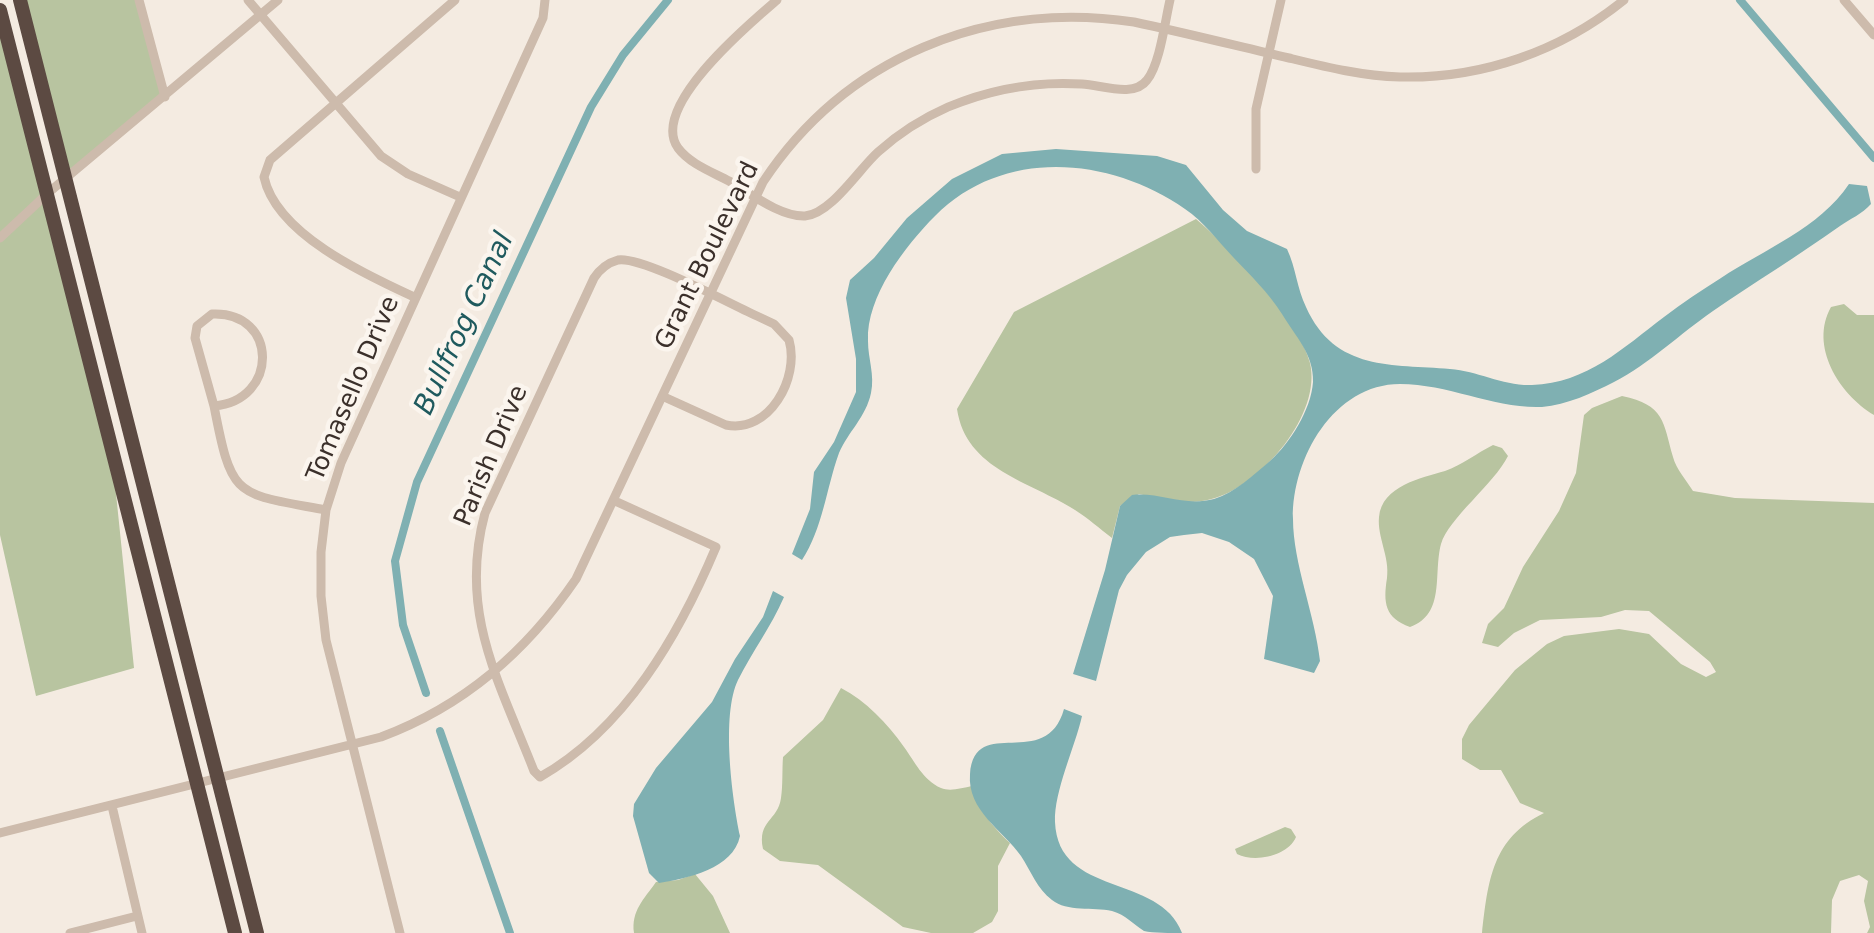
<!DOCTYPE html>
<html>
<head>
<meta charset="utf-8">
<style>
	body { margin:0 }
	canvas { display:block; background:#f4ebe1 }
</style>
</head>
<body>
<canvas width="1874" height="933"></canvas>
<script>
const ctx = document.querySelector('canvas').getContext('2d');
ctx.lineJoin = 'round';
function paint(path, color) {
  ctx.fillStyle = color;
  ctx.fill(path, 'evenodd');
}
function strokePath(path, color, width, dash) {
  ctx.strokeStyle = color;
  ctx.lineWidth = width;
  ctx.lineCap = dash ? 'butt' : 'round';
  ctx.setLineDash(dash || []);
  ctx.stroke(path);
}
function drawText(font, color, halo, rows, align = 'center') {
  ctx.font = font + ' "DejaVu Sans",sans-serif';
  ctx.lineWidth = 9;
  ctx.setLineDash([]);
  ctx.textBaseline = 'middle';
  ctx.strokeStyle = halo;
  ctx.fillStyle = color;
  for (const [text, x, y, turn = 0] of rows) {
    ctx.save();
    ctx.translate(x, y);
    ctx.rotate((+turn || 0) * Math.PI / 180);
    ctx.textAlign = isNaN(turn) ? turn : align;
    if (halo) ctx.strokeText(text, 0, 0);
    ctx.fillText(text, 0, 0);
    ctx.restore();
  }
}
const green = new Path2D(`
	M25 0H141L167 90 68 172Z
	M0 27 115 484 134 668 36 696 0 535Z
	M1196 219C1229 247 1300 321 1310 363 1322 414 1262 484 1215 498 1190 506 1165 500 1139 494L1120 506 1112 538C1100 529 1088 518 1075 510 1030 481 966 470 957 409L1014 312Z
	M1844 304 1857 315H1874V415C1839 394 1809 346 1831 307Z
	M1622 396C1665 405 1663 422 1673 457 1676 469 1687 481 1693 491L1735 498 1874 503V933H1867L1870 927 1864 901 1868 881 1859 875 1840 881 1832 900 1831 933H1482C1488 881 1492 838 1544 813L1520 803 1501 770H1480L1462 759V739L1469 725 1515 670 1547 644 1564 636 1619 629 1649 634 1681 664 1706 677 1716 672 1710 662 1649 611 1625 610 1601 617 1540 620 1514 633 1498 647 1482 643 1488 624 1504 608 1523 567 1559 511 1576 473 1584 415 1592 408Z
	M1493 445 1502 448 1508 456C1494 484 1448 519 1441 544 1433 574 1446 614 1410 627 1385 618 1383 603 1387 578 1390 557 1377 537 1379 517 1382 486 1421 478 1445 471 1462 465 1477 453 1493 445Z
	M841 688C866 701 887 723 904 747 915 762 923 780 941 788 950 792 962 788 972 786 980 811 991 825 1010 843L998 866V911L992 922 973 933H931L903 927 818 865 780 861 763 849C757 820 778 821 781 798 783 785 782 770 783 757L823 720Z
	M1285 827 1291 829 1296 837C1288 856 1255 863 1237 854L1235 849Z
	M695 874 713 896 730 933H634C631 911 644 899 656 882L678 880Z`);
const water = new Path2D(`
	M1056 149 1157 156 1186 165 1223 210 1247 231 1287 249C1296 268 1297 289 1306 307 1335 372 1393 364 1450 369 1478 371 1503 386 1532 385 1587 383 1623 348 1664 317 1682 303 1702 290 1721 278 1763 250 1820 228 1849 184L1867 186 1871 204C1862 214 1850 219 1840 226 1798 256 1755 282 1713 311 1681 333 1649 364 1614 382 1592 393 1567 405 1542 407 1495 409 1449 384 1400 384 1334 384 1292 458 1293 519 1293 563 1315 615 1320 661L1314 673 1264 659 1273 596 1254 559 1229 542 1202 533 1184 535 1170 537 1146 552 1127 575 1119 590 1096 681 1073 674 1105 570 1120 506 1132 495C1161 492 1184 507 1214 499 1236 492 1252 476 1270 461 1290 443 1311 410 1313 382 1314 354 1295 336 1282 314 1268 292 1251 276 1233 257 1217 240 1204 222 1185 209 1110 157 1004 147 935 216 905 246 866 297 868 341 868 359 875 375 871 393 866 417 848 432 839 453 826 489 823 528 802 560L792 554 810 509 814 472 834 442 856 392V359L846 298 850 280 874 258 907 218 952 179 1002 154Z
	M773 591 784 597C771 627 752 652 738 680 721 715 732 798 740 836 733 869 688 878 659 883L649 873 633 816 634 804 656 768 712 702 735 659 763 617Z
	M1064 709 1082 716C1075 747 1054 791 1055 822 1058 898 1160 873 1182 933 1171 933 1153 933 1144 931 1133 924 1126 915 1112 911 1093 907 1067 912 1052 900 1037 889 1031 871 1021 856 1003 830 967 811 970 774 975 713 1046 773 1064 709Z`);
const canal = new Path2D(`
	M1740 0 1874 158
	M426 693 403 625 395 561 417 482 591 107 623 55 668 0
	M440 731 510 933`);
const minor = new Path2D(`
	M139 0 165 97
	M248 0 381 156 408 174 460 197
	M777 0C749 24 649 107 678 148 690 164 712 172 729 181 750 193 780 217 805 216 831 214 859 169 878 152 898 134 923 118 948 107 991 89 1036 81 1082 84 1102 85 1134 98 1147 80 1160 64 1165 21 1170 0
	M1844 0 1874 35
	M1256 169V109L1281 0
	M0 238 48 193 278 0
	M414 297C366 275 276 234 264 177L270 160 455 0
	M212 314C279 311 279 401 214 406L195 338 197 326Z
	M214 406C232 500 235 493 326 510
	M615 501 716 547C679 635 625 729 540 777L534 771C499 681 458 612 485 513L594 278C600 269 607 263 618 260 642 256 730 304 757 316L774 324 789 340C800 378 769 434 726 425L662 396
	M112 806 142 933
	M0 833 381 737C464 706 526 652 576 579L763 182C845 58 985 0 1134 22 1186 33 1237 46 1289 58 1326 67 1362 76 1400 77 1482 79 1561 51 1624 0
	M70 933 137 916
	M400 933 326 640 321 596V552L326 510 341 463 543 18 545 0`);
const highway = new Path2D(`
	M20 0 257 933
	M0 10 235 933`);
const streetNames = [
	["Grant Boulevard",708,256,-64],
	["Tomasello Drive",354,389,-67],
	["Parish Drive",492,456,-67]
];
const waterNames = [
	["Bullfrog Canal",465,324,-65]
];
paint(green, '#b8c4a0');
paint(water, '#7fb0b2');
strokePath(canal, '#7fb0b2', 8);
strokePath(minor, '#cdbbac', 9);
strokePath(highway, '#5c4a42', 14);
drawText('25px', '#3b302b', '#fbf5ee', streetNames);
drawText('italic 28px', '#1f5a5e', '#fbf5ee', waterNames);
</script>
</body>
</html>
